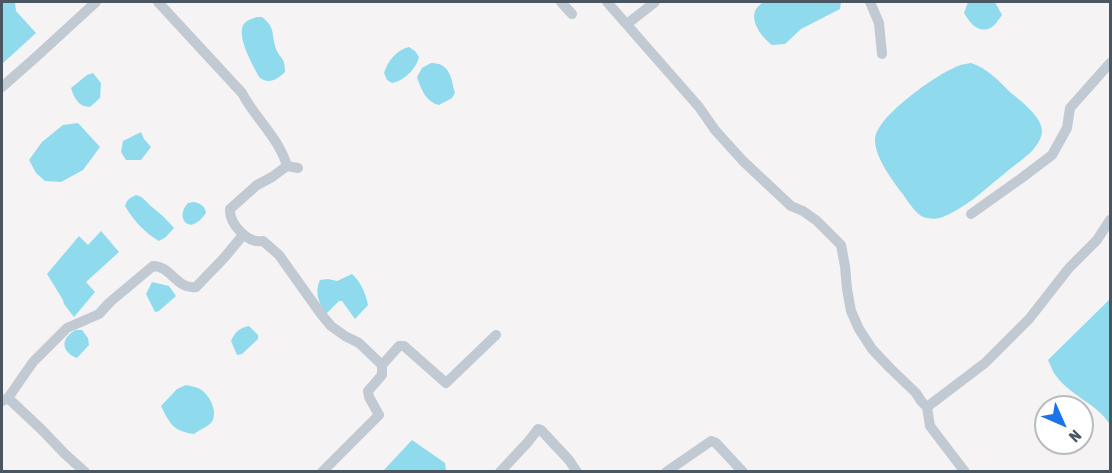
<!DOCTYPE html>
<html>
<head>
<meta charset="utf-8">
<style>
	body { margin:0 }
	#map { position:relative; width:1112px; height:473px; overflow:hidden; background:#f5f3f3; font-family:"Asap Condensed",sans-serif }
	canvas { display:block }
	.frame { position:absolute; inset:0; border:3px solid #4a5661; pointer-events:none }
	.north { position:absolute; left:1034px; top:395px; width:60px; height:60px; box-sizing:border-box; background:#fff; border:2px solid #b7bbc0; border-radius:50%; rotate:135deg; font-size:16px; font-weight:700; line-height:24px; text-align:center; color:#4a5661 }
	.north::after { content:''; display:block; margin:auto; width:21px; height:27px; background:#1a73e8; clip-path:polygon(50% 0,100% 100%,50% 72%,0 100%) }
</style>
</head>
<body>
<div id="map">
<canvas width="1112" height="473"></canvas>
<div class="frame"></div>
<div class="north">N</div>
</div>
<script>
const ctx = document.querySelector('canvas').getContext('2d');
ctx.lineJoin = 'round';
function paint(path, color) {
  ctx.fillStyle = color;
  ctx.fill(path, 'evenodd');
}
function strokePath(path, color, width, dash) {
  ctx.strokeStyle = color;
  ctx.lineWidth = width;
  ctx.lineCap = dash ? 'butt' : 'round';
  ctx.setLineDash(dash || []);
  ctx.stroke(path);
}
const water = new Path2D(`
	M2 2H15L16 11 36 33 2 64Z
	M763 2H841L840 9 801 29 785 44 772 45C763 38 749 22 756 9 758 6 761 4 763 2Z
	M968 2H995L1002 15C999 19 996 24 992 27 979 35 970 23 964 13Z
	M257 17H262C276 28 271 34 276 49 281 60 285 57 285 72 277 80 268 85 259 77 253 65 232 30 247 21 250 19 254 18 257 17Z
	M409 47 415 51 419 57C416 69 404 81 392 83L387 80 384 73C388 61 396 50 409 47Z
	M431 63C451 63 451 79 455 93L452 98 439 105C426 102 421 89 417 77L422 68Z
	M971 63C987 68 999 81 1011 93 1021 101 1042 117 1042 131 1042 138 1037 145 1032 151 1024 159 1013 166 1004 174 984 190 965 209 940 218 936 219 931 219 927 218 916 216 908 201 902 193 892 180 875 157 875 140 875 117 937 74 958 66 962 64 967 64 971 63Z
	M93 73 101 83 100 98 90 107C79 107 74 98 71 88L87 75Z
	M78 123 100 147 83 170 61 182 45 181 36 173 29 160 42 142 63 125Z
	M141 132 144 139 151 147 141 160H126L121 152 123 141Z
	M136 195C144 197 146 202 152 207 160 213 167 220 174 228L166 237 159 241C145 233 133 220 125 206 127 199 130 198 136 195Z
	M194 202C201 204 205 206 206 213 203 217 199 222 194 224 186 227 181 219 183 212 184 207 186 206 188 203Z
	M101 231 119 252 86 282 95 292 74 317 64 304 63 300 47 274 79 236 88 245Z
	M352 274C361 282 366 294 368 305L355 319 342 301H339L326 314C319 303 314 293 320 280L328 279 337 281Z
	M152 282 169 286 176 296 159 311 155 312 146 294Z
	M1110 299V425C1099 405 1071 396 1057 377 1053 373 1051 366 1048 360Z
	M249 326 258 335V339L242 354 237 355 231 341C235 332 239 328 249 326Z
	M76 330H82L88 338 89 345 77 358C61 352 60 338 76 330Z
	M186 385C191 386 197 387 200 389 210 395 219 413 211 423 207 427 199 430 194 434 173 431 170 424 161 406L177 389Z
	M412 440 445 463 446 471H383Z`);
const minor = new Path2D(`
	M158 2 242 93C255 118 279 138 287 166
	M561 2 572 14
	M607 2 699 107 715 130 743 161 791 206 803 211 817 221 841 245 845 266 847 289 851 311 859 329 872 349 890 368 916 393 921 401 927 407 930 426 965 472
	M870 2 879 23 882 54
	M627 24 655 2
	M2 87 36 57 96 2
	M298 168 287 166 272 177 257 185 230 209C229 224 248 244 263 241L279 255 321 314 331 326 345 336 359 343 382 365
	M971 214 1023 177 1052 155 1067 128 1070 108 1110 63
	M8 398 33 362 67 328 99 314 110 302 153 266C171 266 177 290 196 287L224 258 243 235
	M2 401 8 398 41 429 65 454 85 472
	M927 407 985 363 1029 319 1069 268 1097 240 1110 220
	M322 472 379 415 369 397 368 391 382 375V365L399 346H404L446 383 496 335
	M500 472 528 442 538 429 541 430 569 460 577 472
	M666 472 711 441 716 443 743 472`);
paint(water, '#90daee');
strokePath(minor, '#c1cad2', 10);
</script>
</body>
</html>
